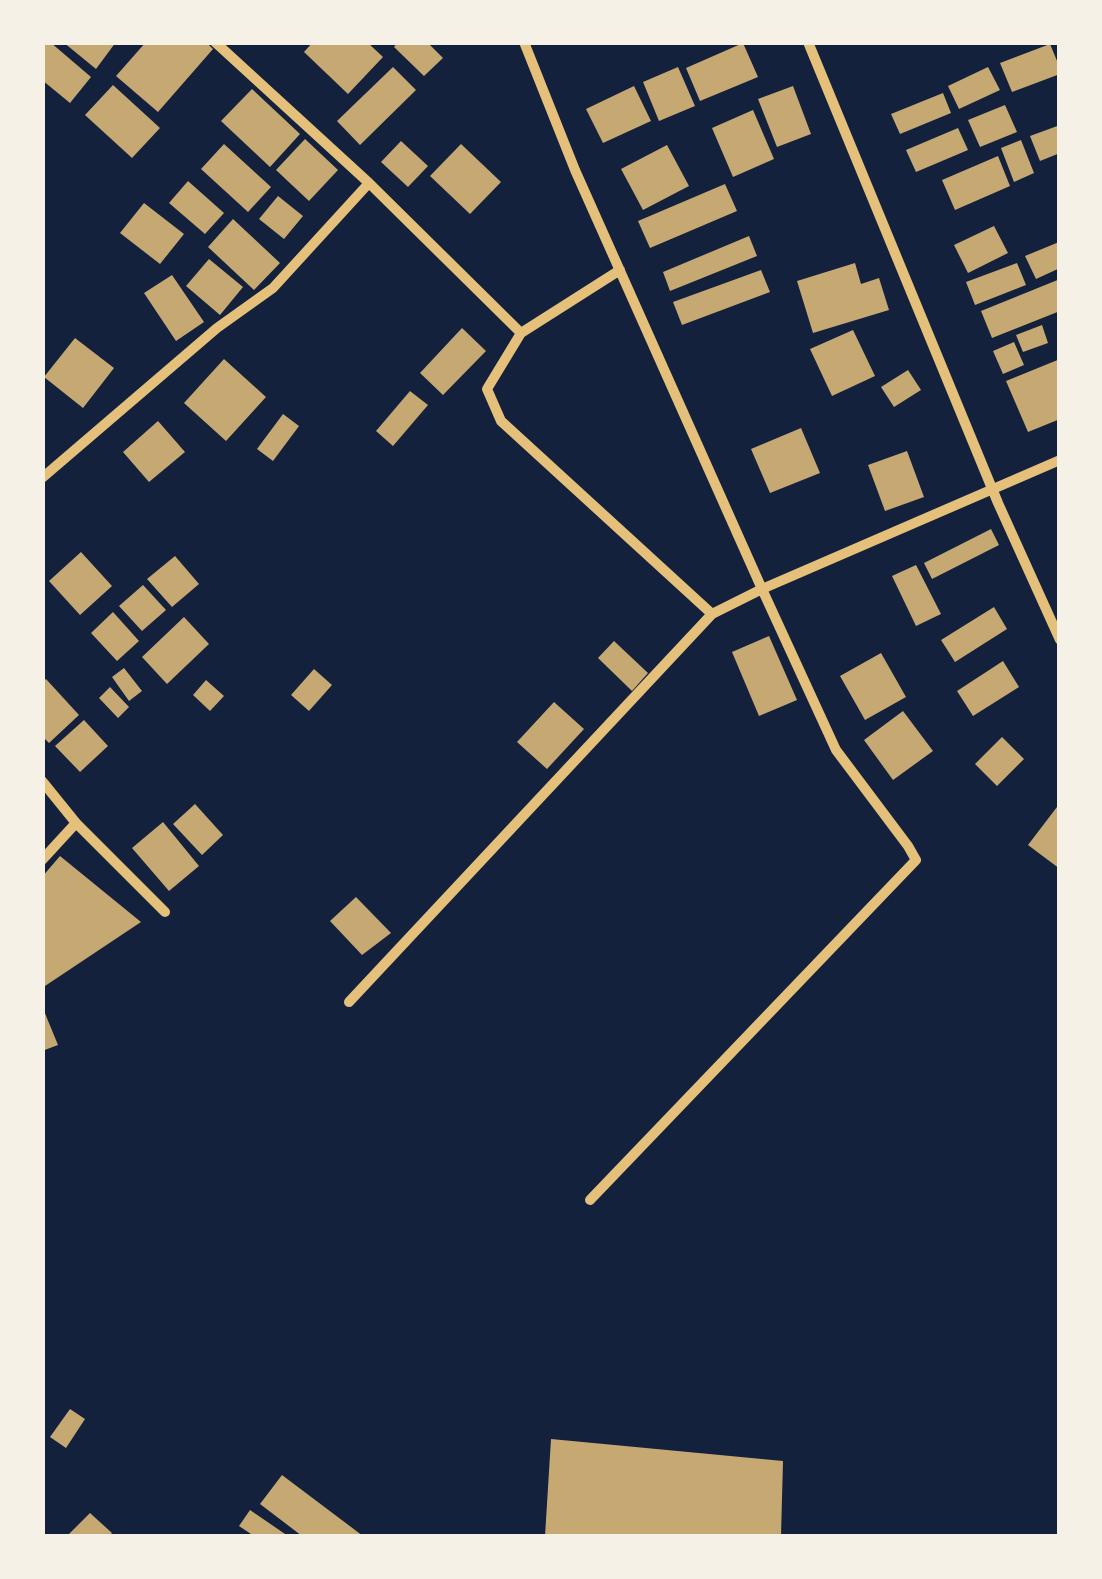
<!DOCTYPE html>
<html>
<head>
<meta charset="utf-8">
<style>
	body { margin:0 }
	#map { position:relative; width:1102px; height:1579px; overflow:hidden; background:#14213d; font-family:"Archivo Narrow",sans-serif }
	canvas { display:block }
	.frame { position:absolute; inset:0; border:45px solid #f6f1e7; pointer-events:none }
</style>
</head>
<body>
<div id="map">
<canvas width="1102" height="1579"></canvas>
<div class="frame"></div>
</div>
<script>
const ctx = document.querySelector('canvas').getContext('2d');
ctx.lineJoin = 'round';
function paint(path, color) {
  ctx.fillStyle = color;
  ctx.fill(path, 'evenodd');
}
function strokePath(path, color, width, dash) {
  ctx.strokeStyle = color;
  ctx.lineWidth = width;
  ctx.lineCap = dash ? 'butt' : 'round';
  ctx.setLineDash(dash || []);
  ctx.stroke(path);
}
const building = new Path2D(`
	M42 42H50L91 77 70 103 42 80Z
	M63 42H116L96 69Z
	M146 42H206L213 49 158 112 116 76Z
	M313 42H367L383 57 348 94 304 52Z
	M398 42H427L443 58 424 76 394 47Z
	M743 43 758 77 700 101 686 68Z
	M1050 44 1060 68V74L1012 92 1000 63Z
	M393 67 416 90 360 145 337 121Z
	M678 67 695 106 659 121 643 82Z
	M988 67 1000 90 959 109 948 86Z
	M113 85 160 128 132 158 85 115Z
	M634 86 651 121 603 143 586 109Z
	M793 86 811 134 777 147 758 99Z
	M252 89 300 134 270 167 221 121Z
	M943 93 951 113 900 134 891 114Z
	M1005 105 1017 132 980 147 968 120Z
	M753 110 774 159 733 177 712 128Z
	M1060 125V153L1040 161 1030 136Z
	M958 128 968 150 916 172 906 150Z
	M305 139 338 170 309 201 276 170Z
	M1021 140 1034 173 1014 182 1001 148Z
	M401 141 428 166 408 187 381 162Z
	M224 144 271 187 248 212 201 169Z
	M461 144 501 182 470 214 430 176Z
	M667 145 689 186 643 210 621 169Z
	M998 156 1010 186 955 210 942 180Z
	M188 181 224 213 205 234 169 203Z
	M725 184 737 211 650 248 638 221Z
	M278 196 303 216 284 239 259 219Z
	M144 203 184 234 160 264 120 233Z
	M233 219 280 263 254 290 208 247Z
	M994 226 1008 253 968 273 954 245Z
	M749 236 757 256 670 291 663 272Z
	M1059 242 1060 268 1036 279 1025 256Z
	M209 259 243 287 220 315 186 286Z
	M855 263 861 284 879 278 889 310 813 333 797 281Z
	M1017 263 1026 285 975 305 966 282Z
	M761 270 770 292 682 325 673 302Z
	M172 275 204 322 176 341 144 293Z
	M1060 279V311L992 338 981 311Z
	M1042 325 1048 343 1023 352 1016 335Z
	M462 328 486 351 443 395 420 373Z
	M853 330 875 376 832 396 810 349Z
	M75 338 114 368 83 408 44 377Z
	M1014 342 1024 365 1003 374 993 351Z
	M224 359 266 397 226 441 184 403Z
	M1060 359V419L1028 432 1006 381Z
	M908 370 921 390 894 407 881 387Z
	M410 391 428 405 393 446 376 431Z
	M283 414 299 426 273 461 257 449Z
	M158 421 185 452 149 482 123 452Z
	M801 428 820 473 770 493 751 449Z
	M907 451 924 497 885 511 868 465Z
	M991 529 999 545 932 579 924 563Z
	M81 552 112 586 80 615 49 581Z
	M175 556 199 584 172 607 147 579Z
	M916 565 941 614 916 626 892 576Z
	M143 585 166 610 142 631 119 606Z
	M994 607 1007 629 955 662 941 640Z
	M113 612 139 641 117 661 91 633Z
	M184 617 209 644 167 684 142 657Z
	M769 636 797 700 759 716 732 652Z
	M614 641 648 673 632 691 598 658Z
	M881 653 906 697 865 720 840 676Z
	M1003 661 1019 687 973 716 957 691Z
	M124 668 142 691 129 701 112 677Z
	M314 669 332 685 309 711 291 695Z
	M46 679 79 715 49 743 42 736V682Z
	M206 680 224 696 210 711 193 695Z
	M110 687 129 707 118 718 99 698Z
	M554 702 584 729 547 769 517 742Z
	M903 711 933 751 893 780 864 740Z
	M84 720 108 746 80 772 55 746Z
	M1002 737 1024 759 997 786 975 764Z
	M1060 803V869L1028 845Z
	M195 804 223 835 202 855 173 824Z
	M163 822 199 866 169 891 132 848Z
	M60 856 141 922 42 988V877Z
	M356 897 391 933 362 955 330 921Z
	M42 1006 58 1045 42 1051Z
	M70 1409 85 1419 66 1448 50 1437Z
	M551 1439 783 1461 781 1536H545Z
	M282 1475 363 1536H302L260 1504Z
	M250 1510 288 1536H254L239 1526Z
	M90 1513 112 1533 109 1536H67Z`);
const minor = new Path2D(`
	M524 42 575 170 762 589 836 750 908 846 916 860 590 1200
	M808 42 998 503 1060 640
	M521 333 620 270
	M42 478 217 328 273 288 369 183 215 42
	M712 614 762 589 1060 460
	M42 781 76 823
	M42 860 76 823 165 912
	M349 1002 712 614 501 421 487 389 521 333 369 183`);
paint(building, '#c6a872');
strokePath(minor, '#e5c07b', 10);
</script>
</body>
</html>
